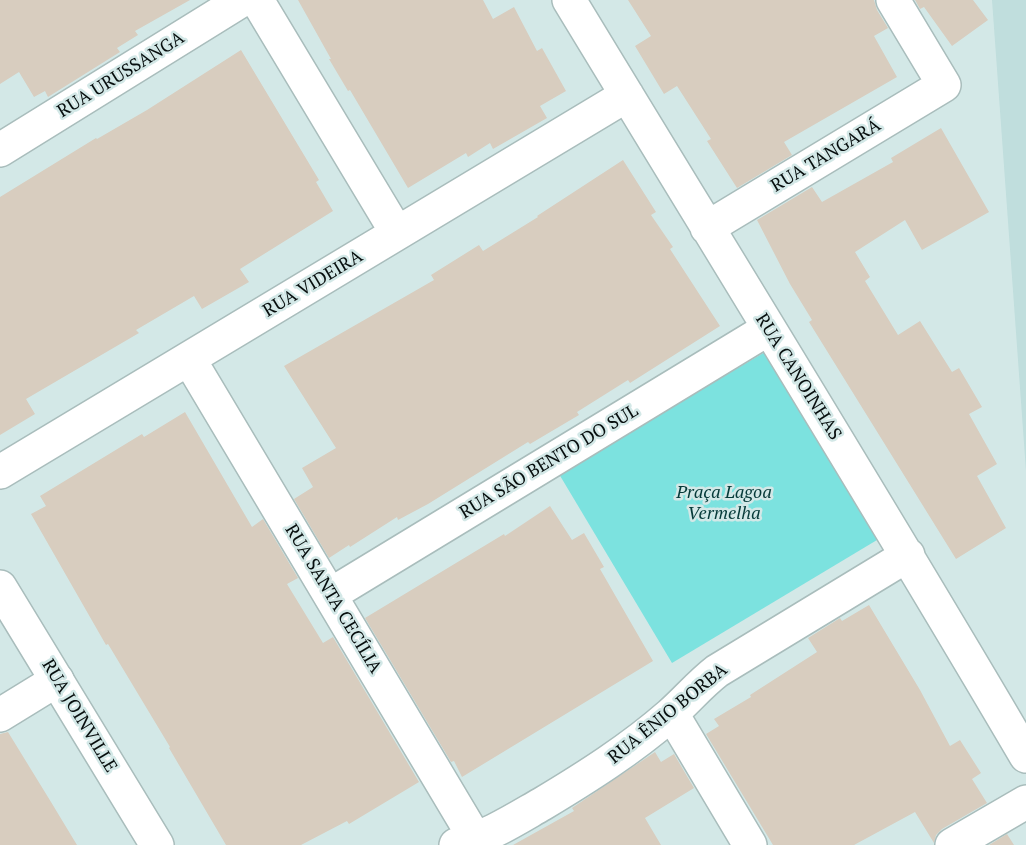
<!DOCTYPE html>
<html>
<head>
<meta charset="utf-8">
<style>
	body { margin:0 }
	canvas { display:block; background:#d3e8e7 }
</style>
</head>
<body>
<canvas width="1026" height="845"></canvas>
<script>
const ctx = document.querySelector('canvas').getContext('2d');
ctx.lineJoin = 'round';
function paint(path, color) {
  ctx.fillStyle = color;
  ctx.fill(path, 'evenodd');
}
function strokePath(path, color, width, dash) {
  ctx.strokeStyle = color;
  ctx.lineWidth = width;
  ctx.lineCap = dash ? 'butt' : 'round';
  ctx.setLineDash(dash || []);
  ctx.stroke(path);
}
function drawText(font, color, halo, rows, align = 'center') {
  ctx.font = font + ' "PT Serif",serif';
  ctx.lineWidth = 5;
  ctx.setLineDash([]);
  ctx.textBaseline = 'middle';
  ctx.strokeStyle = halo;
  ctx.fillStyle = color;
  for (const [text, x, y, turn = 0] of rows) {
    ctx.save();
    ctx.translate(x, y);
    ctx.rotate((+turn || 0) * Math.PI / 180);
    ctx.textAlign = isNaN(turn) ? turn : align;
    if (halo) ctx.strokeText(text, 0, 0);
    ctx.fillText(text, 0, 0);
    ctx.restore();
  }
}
const built = new Path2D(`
	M992 0H1026V471Z`);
const green = new Path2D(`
	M765 352 877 540 672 663 559 474Z`);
const building = new Path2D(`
	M0 0H190L135 31 138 35 117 48 120 52 48 97 45 91 34 97 19 72 0 84Z
	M298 0H483L493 19 514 7 537 51 542 48 566 91 540 106 547 118 493 149 490 143 468 157 466 153 408 188 350 90 348 91 329 59H331Z
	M628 0H874L877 10 888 28 874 36 897 77 784 142 792 155 737 188 707 141 711 139 677 86 664 94 635 46 651 36Z
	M915 0H973L988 20 952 46 924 7 920 9Z
	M241 50 319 180 316 182 333 211 240 269 249 282 202 309 194 296 136 330 139 333 26 399 35 414 0 435V197L96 138 97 139 147 110Z
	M941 128 989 212 922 250 905 220 855 252 870 277 865 281 898 335 920 321 952 372 959 368 982 407 969 414 997 464 977 476 1006 528 956 559 809 322 812 320 790 284 757 220 812 187 822 202 893 162 891 158Z
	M623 160 656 212 651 215 673 247 670 249 720 326 630 383 628 380 577 412 579 415 530 444 528 442 428 504 398 520 397 517 350 547 349 545 329 558 294 499 313 487 302 468 336 448 284 366 434 280 431 275 479 245 483 251 538 217 537 216Z
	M185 412 252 527 263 519 298 578 287 584 323 643 333 637 419 782 349 824 347 821 301 845H226L169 748 170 747 108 644 106 645 31 514 46 506 40 496 142 434 144 437Z
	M550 506 572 540 584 533 604 567 600 569 653 661 462 777 454 761 451 762 365 618 504 534 505 536Z
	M869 605 920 690 950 746 960 740 981 773 972 779 987 803 942 829 936 835 934 843 915 812 854 845H773L706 734 719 726 714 719 751 697 750 695 817 652 808 638 840 618 842 621Z
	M8 732 51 802 77 845H0V734Z
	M655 752 661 762 674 754 694 788 645 818 661 845H513L574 811 572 808Z
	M1007 834 1014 845H989Z`);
const street = new Path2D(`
	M257 0 397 233
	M569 0C722 252 877 502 1026 756
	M0 150 242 0
	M707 228 944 85 893 0
	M189 359 476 840
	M0 472 627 95
	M330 595 768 329
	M672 714 750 845
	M0 715 57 680
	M456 845C488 837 514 820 542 804 587 777 631 749 670 715 687 700 699 685 717 671L908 555
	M952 845 1026 802`);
const secondary = new Path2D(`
	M0 587 157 845`);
const streetNames = [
	["RUA URUSSANGA",121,75,-32],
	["RUA TANGARÁ",826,156,-31],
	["RUA VIDEIRA",313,284,-31],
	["RUA CANOINHAS",798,377,58],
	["RUA SÃO BENTO DO SUL",549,462,-31],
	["RUA SANTA CECÍLIA",333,599,59],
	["RUA ÊNIO BORBA",668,714,-39],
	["RUA JOINVILLE",79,716,59]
];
const parkNames = [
	["Praça Lagoa",724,493],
	["Vermelha",724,514]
];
paint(built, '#c0dedd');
paint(green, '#7ce2df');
paint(building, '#d8cdbf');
strokePath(street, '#a9bdbc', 36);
strokePath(secondary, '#a9bdbc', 36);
strokePath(street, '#fff', 33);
strokePath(secondary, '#fff', 33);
drawText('18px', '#070e0e', '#d3e8e7', streetNames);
drawText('italic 18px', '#063a39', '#d3e8e7', parkNames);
</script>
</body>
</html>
